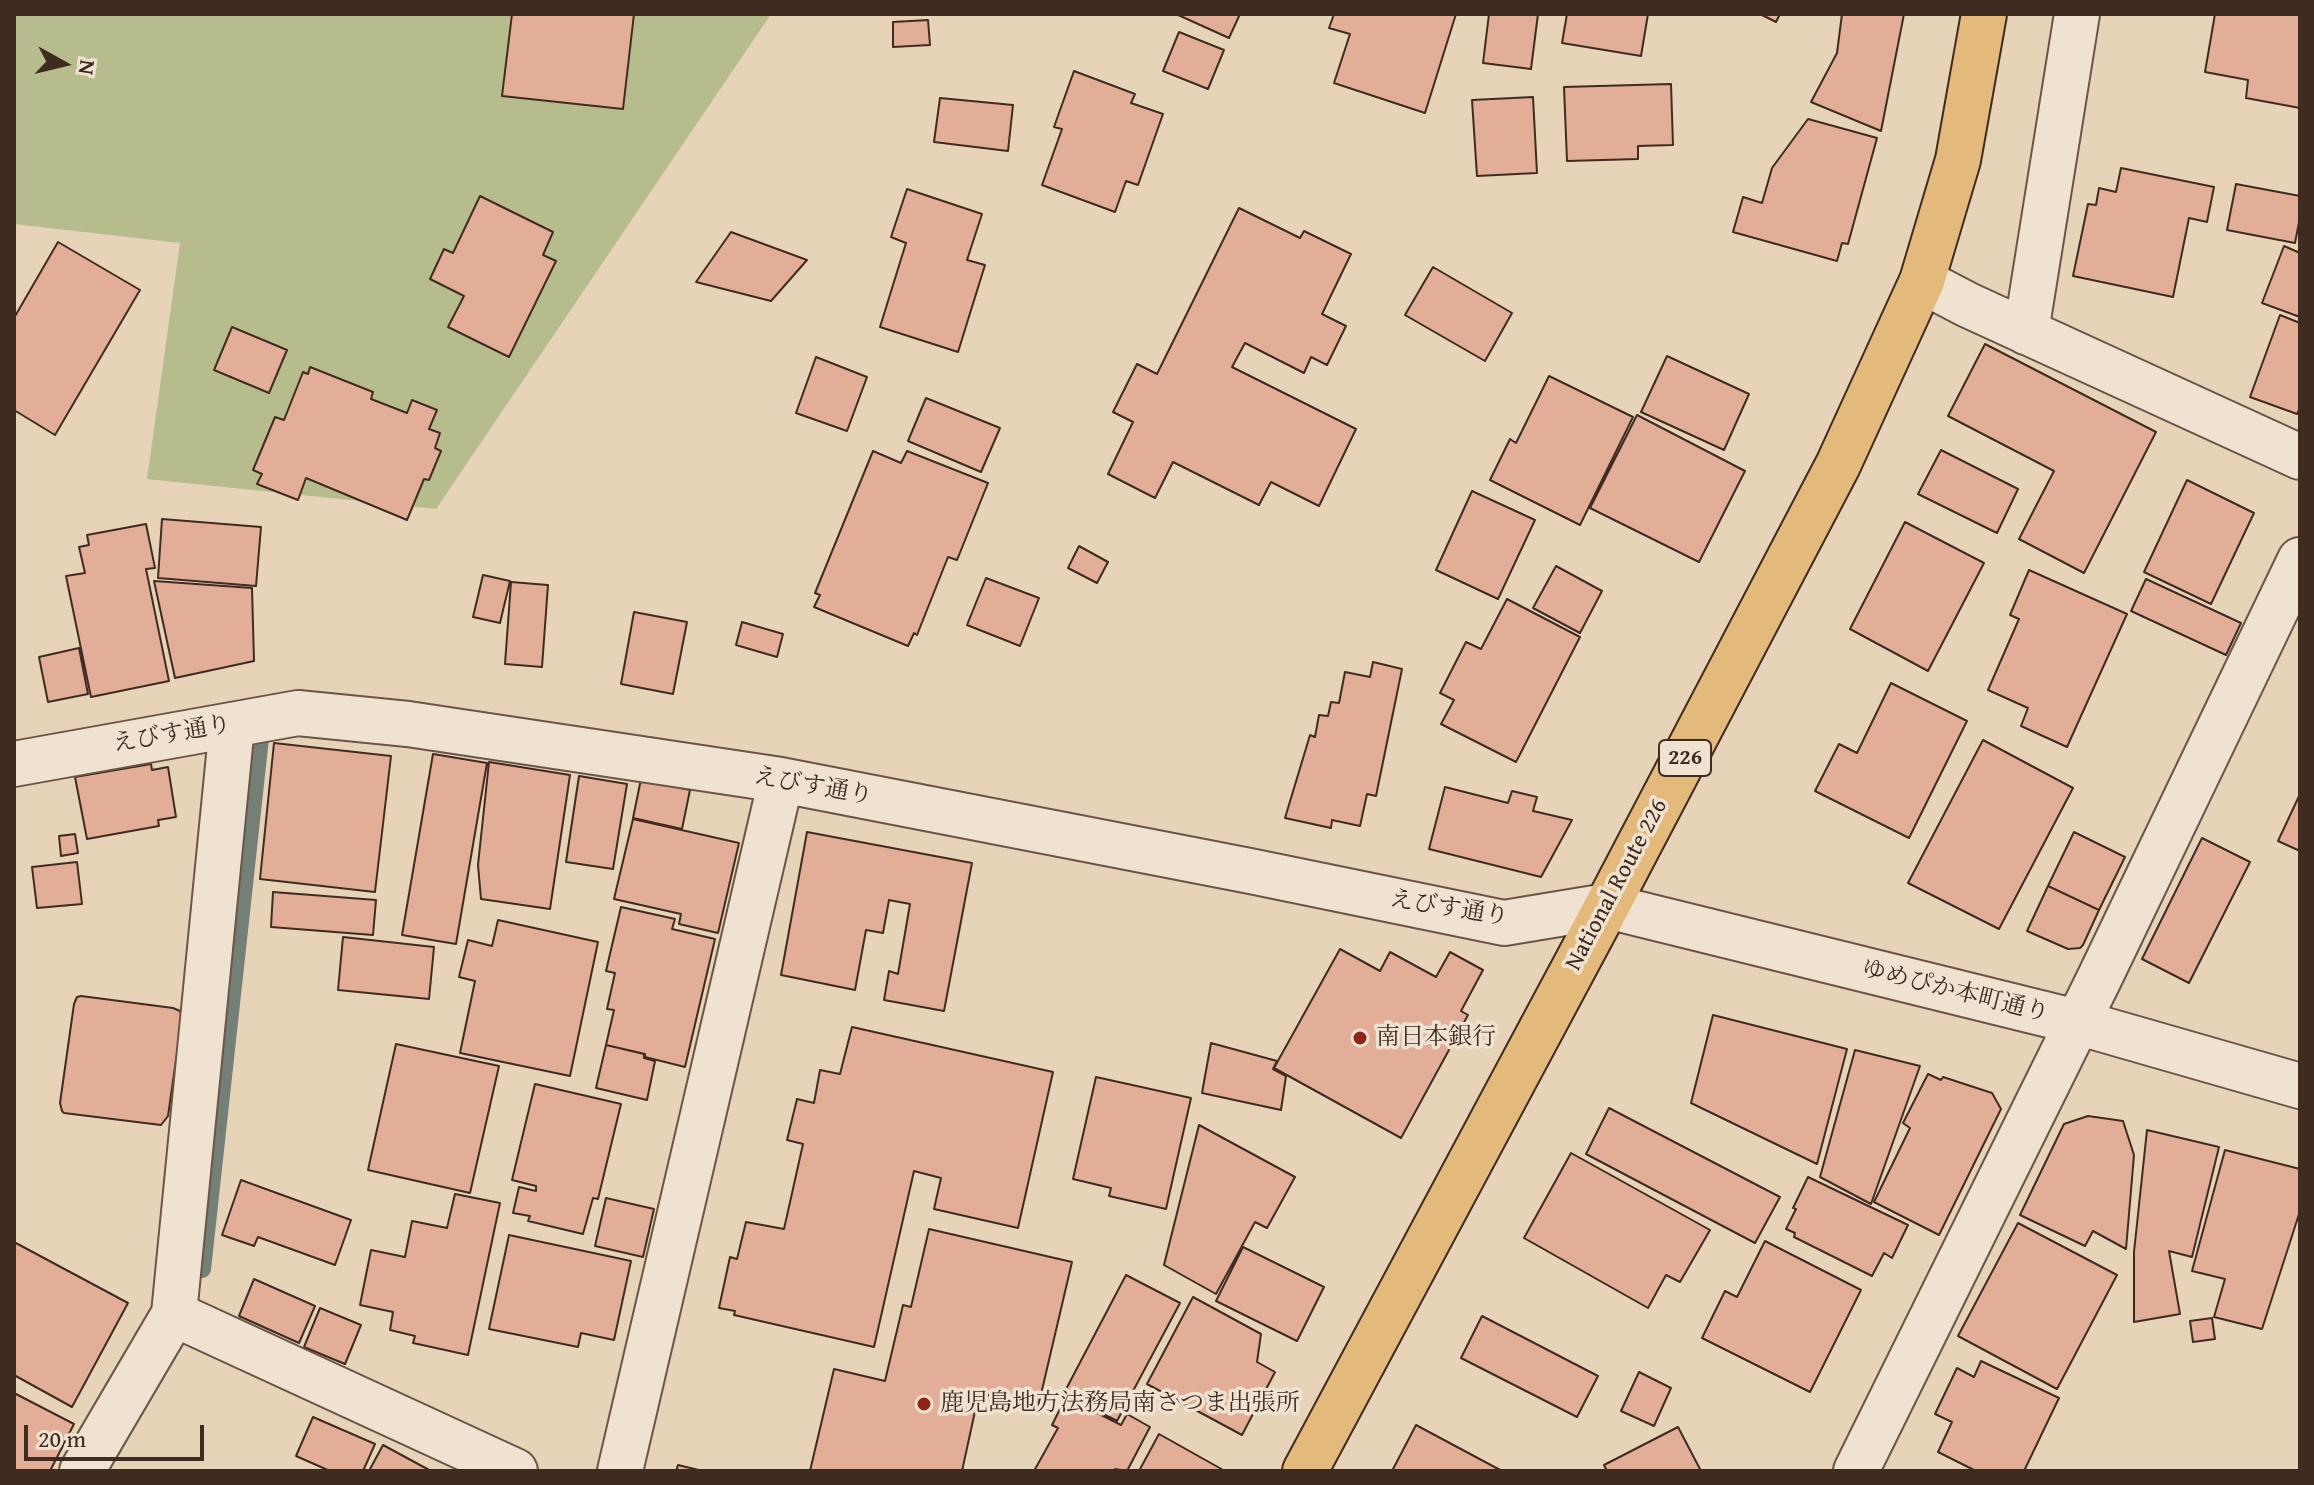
<!DOCTYPE html>
<html>
<head>
<meta charset="utf-8">
<style>
	body { margin:0 }
	#map { position:relative; width:2314px; height:1485px; overflow:hidden; background:#e6d3b8; font-family:"Gentium Book Plus",serif }
	canvas { display:block }
	.frame { position:absolute; inset:0; border:16px solid #402b21; pointer-events:none }
	.north { position:absolute; left:24px; top:24px; width:80px; height:80px; -webkit-text-stroke:6px #efe2d1; paint-order:stroke; rotate:98deg; font-size:22px; font-weight:700; line-height:32px; text-align:center; color:#402b21 }
	.north::after { content:''; display:block; margin:auto; width:28px; height:36px; background:#402b21; clip-path:polygon(50% 0,100% 100%,50% 72%,0 100%) }
	.scale { position:absolute; left:24px; top:1425px; width:180px; height:36px; box-sizing:border-box; border:4px solid #402b21; border-top:0; padding-left:10px; font-size:24px; line-height:28px; white-space:nowrap; color:#402b21; -webkit-text-stroke:6px #efe2d1; paint-order:stroke }
</style>
</head>
<body>
<div id="map">
<canvas width="2314" height="1485"></canvas>
<div class="frame"></div>
<div class="north">N</div>
<div class="scale">20 m</div>
</div>
<script>
const ctx = document.querySelector('canvas').getContext('2d');
ctx.lineJoin = 'round';
function paint(path, color) {
  ctx.fillStyle = color;
  ctx.fill(path, 'evenodd');
}
function strokePath(path, color, width, dash) {
  ctx.strokeStyle = color;
  ctx.lineWidth = width;
  ctx.lineCap = dash ? 'butt' : 'round';
  ctx.setLineDash(dash || []);
  ctx.stroke(path);
}
function drawText(font, color, halo, rows, align = 'center') {
  ctx.font = font + ' "Gentium Book Plus","Noto Serif JP",serif';
  ctx.lineWidth = 7;
  ctx.setLineDash([]);
  ctx.textBaseline = 'middle';
  ctx.strokeStyle = halo;
  ctx.fillStyle = color;
  for (const [text, x, y, turn = 0] of rows) {
    ctx.save();
    ctx.translate(x, y);
    ctx.rotate((+turn || 0) * Math.PI / 180);
    ctx.textAlign = isNaN(turn) ? turn : align;
    if (halo) ctx.strokeText(text, 0, 0);
    ctx.fillText(text, 0, 0);
    ctx.restore();
  }
}
const green = new Path2D(`
	M14 14H771L436 509 147 479 180 243 14 224Z`);
const stream = new Path2D(`
	M202 1269 260 738`);
const building = new Path2D(`
	M512 14H634L623 109 502 96Z
	M1176 14H1240L1229 38Z
	M1334 14H1456L1425 113 1334 83 1350 34 1329 28Z
	M1489 14H1538L1531 69 1483 63Z
	M1567 14H1648L1641 56 1562 43Z
	M1760 14H1780L1776 22Z
	M1842 14H1904L1881 131 1811 102 1837 53Z
	M2215 14H2300V108L2246 98 2248 80 2205 72Z
	M928 20 930 45 893 47V22Z
	M1179 32 1224 50 1208 89 1163 71Z
	M1074 71 1135 94 1131 103 1163 114 1138 185 1126 181 1115 212 1042 185 1062 129 1054 127Z
	M1671 84 1673 145 1638 146V159L1567 161 1564 87Z
	M1533 97 1537 173 1477 176 1472 100Z
	M940 98 1013 105 1008 151 934 142Z
	M1808 119 1877 138 1848 244 1842 243 1837 261 1733 232 1743 197 1762 203 1772 168Z
	M2121 168 2214 187 2207 222 2189 218 2173 297 2073 276 2088 204 2096 205 2099 188 2116 192Z
	M2236 184 2300 196V217L2295 243 2227 230Z
	M907 189 982 214 967 260 985 265 958 352 880 327 906 243 891 237Z
	M480 196 553 232 543 255 556 261 509 357 448 327 464 296 430 279 444 249 453 253Z
	M1239 208 1300 238 1304 231 1351 254 1322 314 1346 326 1327 365 1311 357 1304 373 1245 343 1232 367 1356 429 1319 506 1271 482 1259 505 1173 462 1155 498 1108 474 1133 422 1113 412 1137 364 1157 374Z
	M731 232 807 260 771 301 696 282Z
	M58 242 140 290 55 435 14 410V318Z
	M2284 246 2300 253V317L2262 303Z
	M1433 267 1512 313 1485 361 1405 315Z
	M2280 315 2300 323V408L2297 414 2250 397Z
	M232 327 287 350 269 393 214 370Z
	M1985 344 2156 432 2084 573 2019 539 2054 471 1948 416Z
	M1667 356 1749 394 1724 450 1641 412Z
	M816 357 867 377 847 431 796 413Z
	M310 367 373 392 371 399 407 413 412 400 437 410 429 429 440 433 435 448 441 451 429 480 424 479 407 520 306 478 298 500 257 484 262 474 253 470 275 417 284 420 303 372 308 374Z
	M1549 376 1633 417 1580 525 1490 480 1510 439 1516 443Z
	M926 398 1000 428 981 472 908 441Z
	M1637 415 1745 471 1699 562 1590 508Z
	M1941 450 2018 489 1997 533 1918 494Z
	M873 451 901 463 907 451 988 483 957 560 948 557 917 635 914 633 908 646 814 607 820 595 815 593Z
	M2187 480 2254 513 2211 604 2144 572Z
	M1472 491 1535 520 1498 599 1436 570Z
	M162 519 261 527 256 586 158 578Z
	M1905 522 1984 563 1928 671 1850 629Z
	M146 524 155 568 146 569 169 681 91 697 66 576 85 573 79 547 89 545 87 535Z
	M1079 546 1108 562 1097 583 1068 568Z
	M1556 566 1602 591 1580 633 1533 608Z
	M2029 570 2127 614 2067 747 2021 726 2028 708 1988 690 2019 619 2010 615Z
	M483 575 510 581 500 623 473 617Z
	M986 578 1039 598 1020 646 967 625Z
	M2146 579 2241 623 2226 655 2131 611Z
	M154 581 252 588 254 661 175 678Z
	M511 582 548 585 542 667 505 664Z
	M1507 599 1580 637 1516 762 1441 724 1454 700 1440 693 1466 642 1481 649Z
	M634 612 687 622 673 694 621 684Z
	M742 622 783 634 777 657 736 645Z
	M79 648 88 694 48 702 39 657Z
	M1373 662 1402 669 1376 796 1367 794 1360 826 1332 820 1331 828 1285 818 1310 735 1315 737 1319 715 1328 716 1331 702 1339 703 1345 672 1370 677Z
	M1891 683 1967 721 1909 838 1815 791 1839 744 1857 753Z
	M1983 740 2073 788 1999 929 1908 883Z
	M274 743 391 756 375 892 260 879Z
	M433 754 487 763 456 944 402 935Z
	M489 762 570 775 550 909 481 899 478 865Z
	M151 764 152 770 168 767 176 817 158 820 159 826 87 839 75 777Z
	M579 776 627 784 613 869 566 862Z
	M641 779 690 790 682 829 633 818Z
	M1445 787 1508 803 1512 791 1537 797 1533 811 1572 820 1541 877 1429 849Z
	M2300 794V851L2278 841Z
	M633 819 739 843 718 933 679 924 681 914 614 899Z
	M807 832 972 863 944 1011 884 1000 889 971 898 974 910 904 889 900 883 933 866 930 855 990 781 975Z
	M2074 832 2125 857 2099 910 2048 886Z
	M75 834 78 853 61 856 59 836Z
	M2202 838 2250 862 2189 983 2142 959Z
	M77 862 82 904 37 908 32 867Z
	M2048 886 2099 910 2083 945 2080 948 2068 949 2027 931Z
	M273 892 376 900 373 935 271 927Z
	M621 907 675 919 672 929 715 939 685 1067 645 1057V1054L606 1045 614 1010 607 1009 615 973 606 971Z
	M498 920 598 942 570 1076 460 1053 475 981 459 977 468 940 492 946Z
	M343 937 434 947 429 999 338 990Z
	M1340 949 1380 971 1390 952 1436 977 1450 952 1483 970 1461 1011 1468 1015 1401 1138 1274 1068Z
	M81 996 173 1008 180 1011 182 1018 168 1116 161 1125 64 1113 62 1111 60 1103 74 1004 77 997Z
	M1713 1015 1847 1049 1817 1164 1691 1103Z
	M852 1027 1053 1072 1018 1228 934 1209 941 1178 914 1171 874 1347 734 1315 735 1311 719 1308 730 1257 737 1259 746 1222 784 1229 803 1144 787 1140 797 1099 814 1103 820 1070 840 1074Z
	M1211 1043 1277 1061 1273 1069 1286 1076 1281 1110 1202 1093Z
	M396 1044 499 1066 470 1193 368 1170Z
	M606 1045 644 1054V1058L655 1061 647 1100 596 1088Z
	M1855 1050 1920 1066 1871 1204 1820 1177Z
	M1928 1074 1941 1080 1943 1077 1992 1093 2001 1109 1939 1235 1874 1202 1910 1128 1903 1123Z
	M1096 1077 1191 1098 1166 1209 1109 1196 1111 1188 1073 1179Z
	M535 1084 621 1104 598 1199 593 1198 583 1234 528 1221 530 1216 513 1213 519 1187 536 1191V1186L512 1180Z
	M1609 1108 1780 1197 1755 1243 1586 1154Z
	M2088 1116 2123 1121 2134 1155 2126 1249 2093 1231 2085 1246 2020 1215 2064 1124Z
	M1199 1125 1295 1177 1267 1228 1255 1222 1216 1294 1164 1265Z
	M2147 1130 2219 1147 2192 1257 2169 1251 2180 1314 2134 1322V1252Z
	M2225 1150 2300 1169V1211L2262 1329 2214 1317 2225 1279 2192 1271Z
	M1571 1153 1710 1230 1680 1282 1666 1275 1648 1308 1524 1238Z
	M1808 1177 1908 1225 1892 1258 1884 1253 1872 1276 1794 1237 1795 1233 1786 1229 1796 1209 1793 1208Z
	M241 1180 351 1220 335 1265 258 1237 254 1246 222 1235Z
	M455 1194 500 1203 468 1355 413 1343 415 1336 390 1330 393 1312 360 1305 371 1250 405 1257 412 1221 447 1228Z
	M606 1198 654 1209 643 1257 595 1246Z
	M2018 1223 2117 1275 2057 1389 1958 1336Z
	M929 1229 1072 1262 1038 1407 979 1393 962 1471H810L834 1369 885 1381 903 1305 911 1307Z
	M509 1235 631 1261 614 1340 581 1333 578 1347 489 1329Z
	M1765 1241 1861 1290 1810 1392 1702 1338 1725 1291 1737 1297Z
	M14 1242 128 1303 72 1407 14 1375Z
	M1243 1247 1324 1287 1297 1341 1216 1301Z
	M1126 1275 1180 1303 1117 1421 1064 1393Z
	M254 1279 315 1306 299 1343 239 1316Z
	M1193 1297 1261 1334 1257 1362 1275 1372 1242 1435 1147 1384Z
	M320 1308 361 1325 345 1364 304 1347Z
	M1482 1316 1598 1376 1577 1417 1461 1358Z
	M2212 1318 2215 1339 2193 1342 2190 1321Z
	M1981 1361 2059 1398 2024 1471H1976L1938 1452 1952 1422 1935 1414 1957 1368 1974 1377Z
	M1639 1372 1671 1388 1654 1426 1621 1411Z
	M14 1393 74 1424 50 1471H14Z
	M1066 1397 1121 1425 1127 1414 1150 1427 1127 1471 1115 1469 1114 1471H1034L1058 1428 1052 1425Z
	M313 1417 375 1444 363 1471H330L296 1456Z
	M1416 1425 1502 1471H1392Z
	M1678 1427 1701 1471H1607L1604 1465Z
	M1159 1434 1225 1471H1139Z
	M383 1445 431 1471H369Z
	M678 1465 703 1471H676Z`);
const minor = new Path2D(`
	M1922 281 1968 305 2300 457
	M2026 332 2077 14
	M14 764 298 713 408 724 781 780 1250 871 1504 923 1607 906
	M174 1314 515 1471
	M82 1471 174 1314 232 725
	M620 1471 781 780
	M1856 1471 2100 977 2300 560`);
const tertiary = new Path2D(`
	M1607 906 2077 1022 2300 1086`);
const trunk = new Path2D(`
	M1305 1471 1607 906 1838 465 1922 281 1958 160 1984 14`);
const markers = [
	[1360,1038,8,"#8f2418"],
	[924,1404,8,"#8f2418"]
];
const shields = [
	[1685,758,52]
];
const shieldNames = [
	["226",1685,758]
];
const streetNames = [
	["えびす通り",172,735,-10],
	["えびす通り",813,787,10],
	["National Route 226",1617,885,-62],
	["えびす通り",1449,909,9],
	["ゆめぴか本町通り",1955,992,14]
];
const poiNames = [
	["南日本銀行",1376,1038],
	["鹿児島地方法務局南さつま出張所",940,1404]
];
paint(green, '#b7bc8d');
strokePath(stream, '#747f77', 18);
paint(building, '#e3ae98');
strokePath(building, '#402b21', 2);
strokePath(minor, '#6a5547', 48);
strokePath(tertiary, '#6a5547', 48);
strokePath(trunk, '#402b21', 48);
strokePath(minor, '#efe2d1', 44);
strokePath(tertiary, '#efe2d1', 44);
strokePath(trunk, '#e3ba7c', 44);
for (const [x, y, r, color] of markers) {
  const dot = new Path2D();
  dot.arc(x, y, r, 0, 2 * Math.PI);
  ctx.fillStyle = color;
  ctx.fill(dot);
  strokePath(dot, '#efe2d1', 3);
}
for (const [x, y, w] of shields) {
  const box = new Path2D();
  box.roundRect(x - w / 2, y - 18, w, 36, 6);
  ctx.fillStyle = '#efe2d1';
  ctx.fill(box);
  strokePath(box, '#402b21', 2);
}
drawText('bold 22px', '#402b21', null, shieldNames);
drawText('24px', '#402b21', '#efe2d1', streetNames);
drawText('24px', '#402b21', '#efe2d1', poiNames, 'left');
</script>
</body>
</html>
